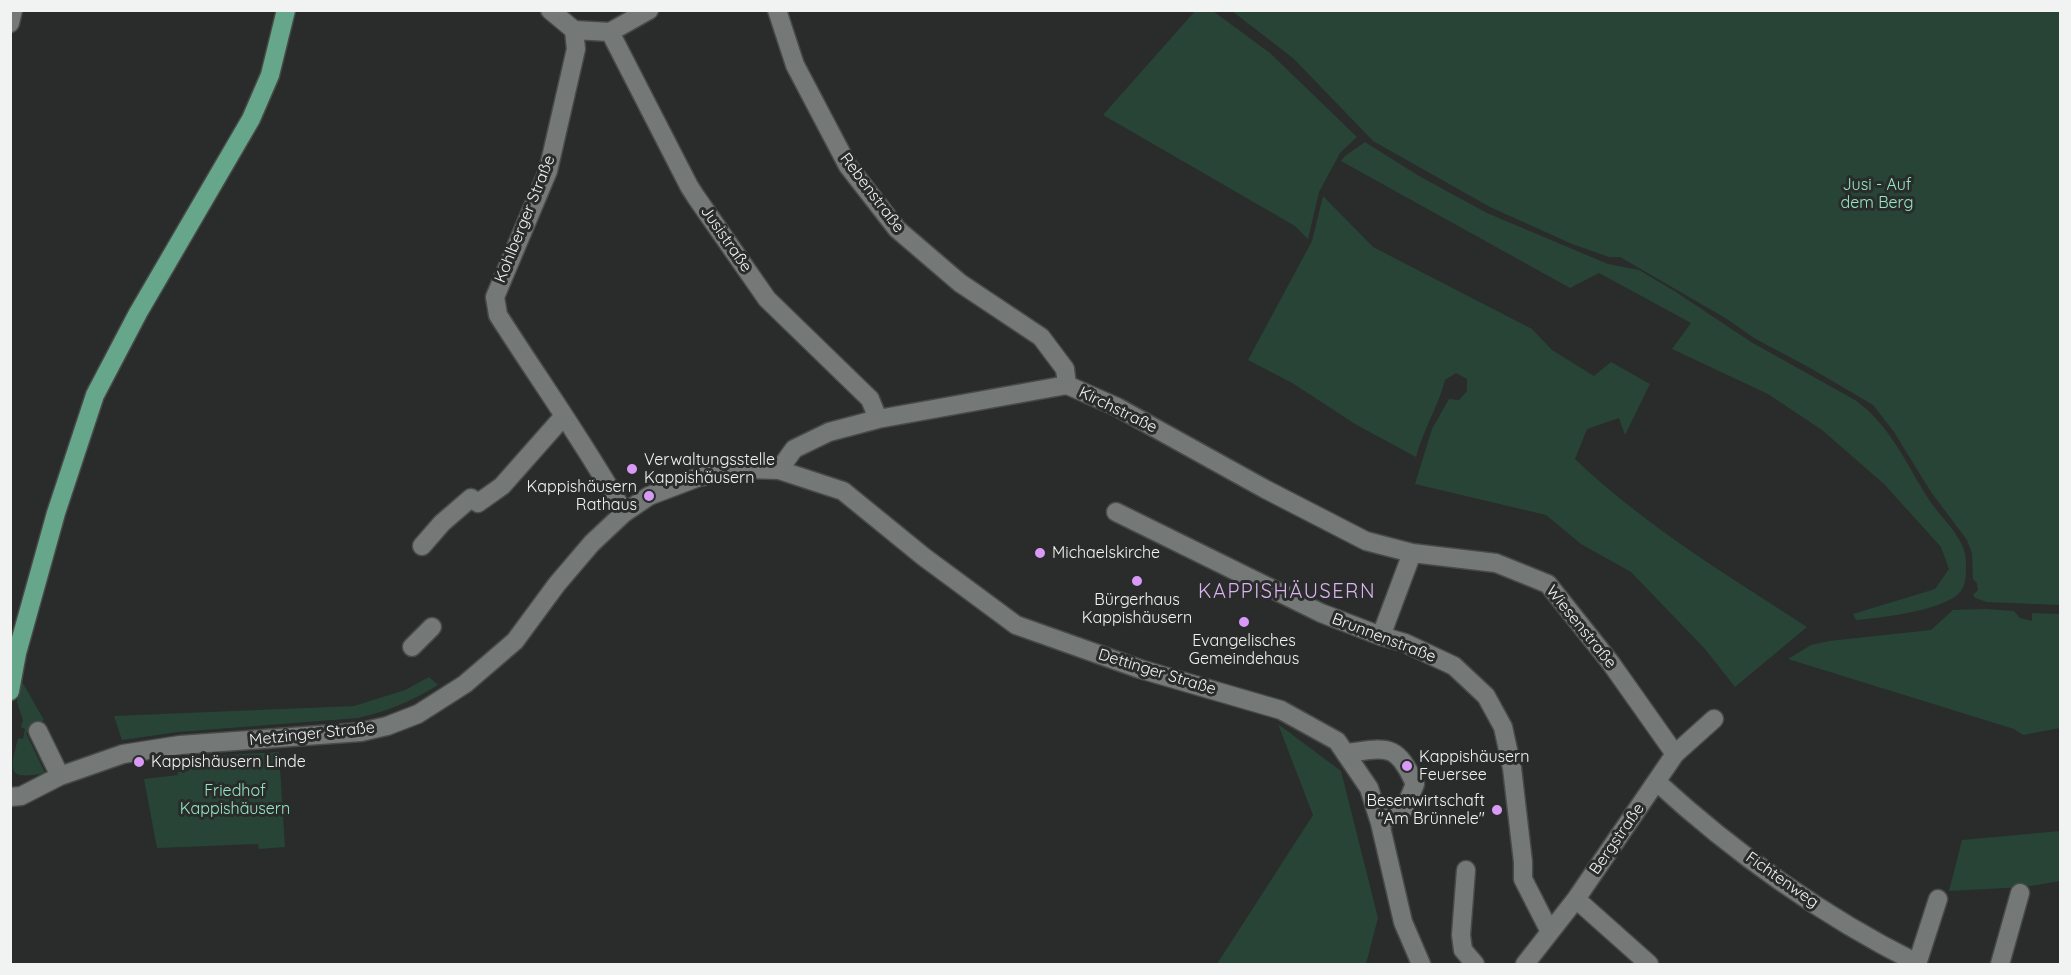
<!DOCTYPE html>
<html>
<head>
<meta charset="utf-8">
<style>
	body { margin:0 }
	#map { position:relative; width:2071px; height:975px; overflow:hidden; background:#292c2a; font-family:Quicksand,sans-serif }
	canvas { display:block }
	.frame { position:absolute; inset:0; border:12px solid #f1f3f2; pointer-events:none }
</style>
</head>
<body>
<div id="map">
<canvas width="2071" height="975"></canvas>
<div class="frame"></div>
</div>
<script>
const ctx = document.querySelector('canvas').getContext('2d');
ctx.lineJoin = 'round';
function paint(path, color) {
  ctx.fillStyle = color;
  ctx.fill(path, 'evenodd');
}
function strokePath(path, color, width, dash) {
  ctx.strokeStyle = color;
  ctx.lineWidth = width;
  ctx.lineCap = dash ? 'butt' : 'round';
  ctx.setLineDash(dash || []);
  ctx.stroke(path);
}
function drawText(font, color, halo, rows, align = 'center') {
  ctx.font = font + ' Quicksand,sans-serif';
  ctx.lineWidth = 6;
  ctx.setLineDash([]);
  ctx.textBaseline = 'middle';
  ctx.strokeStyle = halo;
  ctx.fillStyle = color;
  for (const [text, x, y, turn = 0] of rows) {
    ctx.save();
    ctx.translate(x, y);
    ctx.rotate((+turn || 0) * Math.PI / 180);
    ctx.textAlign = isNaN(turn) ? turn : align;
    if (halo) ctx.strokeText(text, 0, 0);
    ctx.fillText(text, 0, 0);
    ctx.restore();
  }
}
const green = new Path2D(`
	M1196 10 1213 11 1270 53 1357 137 1340 153 1319 192 1308 239 1295 226 1103 115Z
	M1232 11H2060V605L1987 602 1975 598 1973 595 1978 590 1977 583 1973 579 1972 553 1967 540 1931 492 1894 432 1873 405 1812 369 1754 338 1727 319 1620 257H1609L1572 244 1490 207 1373 141 1294 59Z
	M1365 142 1419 176 1487 213 1608 264 1639 270 1676 292 1751 342 1855 400C1889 424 1905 461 1926 495 1936 512 1952 525 1961 543 1965 550 1966 557 1966 565 1966 576 1966 588 1957 595 1938 611 1880 618 1856 620L1853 614 1935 589 1949 569 1941 547 1884 484 1822 430 1768 394 1672 349 1691 323 1599 273 1570 288 1341 161 1345 156Z
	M1323 196 1373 247 1532 329 1552 350 1594 376 1611 362 1650 384 1625 435 1619 418 1587 429 1575 459C1644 525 1727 575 1807 627L1735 687 1705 649 1631 572 1581 544 1546 515 1415 484 1432 429 1449 399 1459 400 1467 391V379L1456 373 1445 380C1438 407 1423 430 1416 457L1355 424 1294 384 1248 360 1312 241Z
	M1986 609 2014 611 2020 618 2032 621V613L2060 614V728L2023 735 2014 729 1788 659 1811 645 1829 641 1931 630 1953 610Z
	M429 677 438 685C412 701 388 711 358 718L178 732 122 740 114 716 354 706 405 690Z
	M21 680 44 720 26 733 45 773C6 781 10 770 18 738L23 739 25 729 21 727 23 720 17 702Z
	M1278 724 1341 771 1378 918 1366 964H1217L1313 815Z
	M279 752 285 847 259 849 258 844 157 848 144 779 178 775V772L189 771 188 757Z
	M2060 831V881L2025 887 1949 891 1962 840Z`);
const minor = new Path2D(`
	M550 10 574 30 576 49 548 171 495 297 498 315C540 381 586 445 624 513
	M777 10 795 65 848 166 897 229 960 283 1041 337 1065 369 1067 385
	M10 23 13 10
	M574 30 610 32 649 10
	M610 32 689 186 696 197 767 299 870 399 878 419
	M779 470 794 449 829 432 878 419 1067 385 1117 407 1265 489 1366 541 1412 553 1496 563 1548 584 1610 662 1675 754
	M1116 512 1321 613 1381 636 1405 643 1454 666 1486 696 1503 727 1512 768 1523 862V879L1550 932
	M422 546 442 523 471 498 478 503 502 486 563 417
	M1381 636 1412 553
	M412 647 432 627
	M38 731 60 776
	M1346 753C1387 748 1396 742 1415 784L1405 808 1380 823
	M1657 782C1733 852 1824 917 1917 963
	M10 797 21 796 60 776 123 754 180 745 361 732 387 726 418 714 465 684 515 641 557 584 592 543 624 513 649 496 699 477 747 469 779 470 843 491 924 557 1016 625 1140 669 1281 710 1337 741 1369 788 1380 823 1403 922 1421 964
	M1466 870 1461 935 1463 950 1475 964
	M1576 899 1649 964
	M1525 964 1576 899 1675 754 1714 719
	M1917 964 1938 899
	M2000 964 2020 893`);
const major = new Path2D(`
	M10 691 17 653 56 513 95 395 138 313 251 119 270 75 286 10`);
const markers = [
	[632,469,6,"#d99af7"],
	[649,496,6,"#d99af7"],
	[1040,553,6,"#d99af7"],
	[1137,581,6,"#d99af7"],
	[1244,622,6,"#d99af7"],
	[139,762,6,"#d99af7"],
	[1407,766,6,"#d99af7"],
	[1497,810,6,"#d99af7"]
];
const parkNames = [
	["Jusi - Auf",1877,185],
	["dem Berg",1877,203],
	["Friedhof",235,791],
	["Kappishäusern",235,809]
];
const streetNames = [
	["Rebenstraße",872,193,53],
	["Kohlberger Straße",525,219,-68],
	["Jusistraße",726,239,55],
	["Kirchstraße",1118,410,26],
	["Wiesenstraße",1581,627,51],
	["Brunnenstraße",1384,638,21],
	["Dettinger Straße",1157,672,17],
	["Metzinger Straße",312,734,-6],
	["Bergstraße",1617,839,-55],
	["Fichtenweg",1782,880,35]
];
const poiNames = [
	["Verwaltungsstelle",644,460],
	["Kappishäusern",644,478],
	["Kappishäusern",637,487,"right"],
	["Rathaus",637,505,"right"],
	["Michaelskirche",1052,553],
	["Bürgerhaus",1137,600,"center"],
	["Kappishäusern",1137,618,"center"],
	["Evangelisches",1244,641,"center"],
	["Gemeindehaus",1244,659,"center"],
	["Kappishäusern",1419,757],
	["Feuersee",1419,775],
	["Kappishäusern Linde",151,762],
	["Besenwirtschaft",1485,801,"right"],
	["\"Am Brünnele\"",1485,819,"right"]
];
const quarterNames = [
	["KAPPISHÄUSERN",1287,592]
];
paint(green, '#274437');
strokePath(minor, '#474a49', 21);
strokePath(major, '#474a49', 21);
strokePath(minor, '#747876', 18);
strokePath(major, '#66a78c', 18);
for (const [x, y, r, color] of markers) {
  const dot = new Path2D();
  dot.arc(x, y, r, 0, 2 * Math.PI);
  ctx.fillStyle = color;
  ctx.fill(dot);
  strokePath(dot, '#292c2a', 2);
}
drawText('16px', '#94e7c2', '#292c2a', parkNames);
drawText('16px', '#f1f3f2', '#292c2a', streetNames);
drawText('16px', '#f1f3f2', '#292c2a', poiNames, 'left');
ctx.letterSpacing = '1.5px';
drawText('20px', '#ddb2f3', '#292c2a', quarterNames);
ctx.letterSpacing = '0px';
</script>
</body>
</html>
